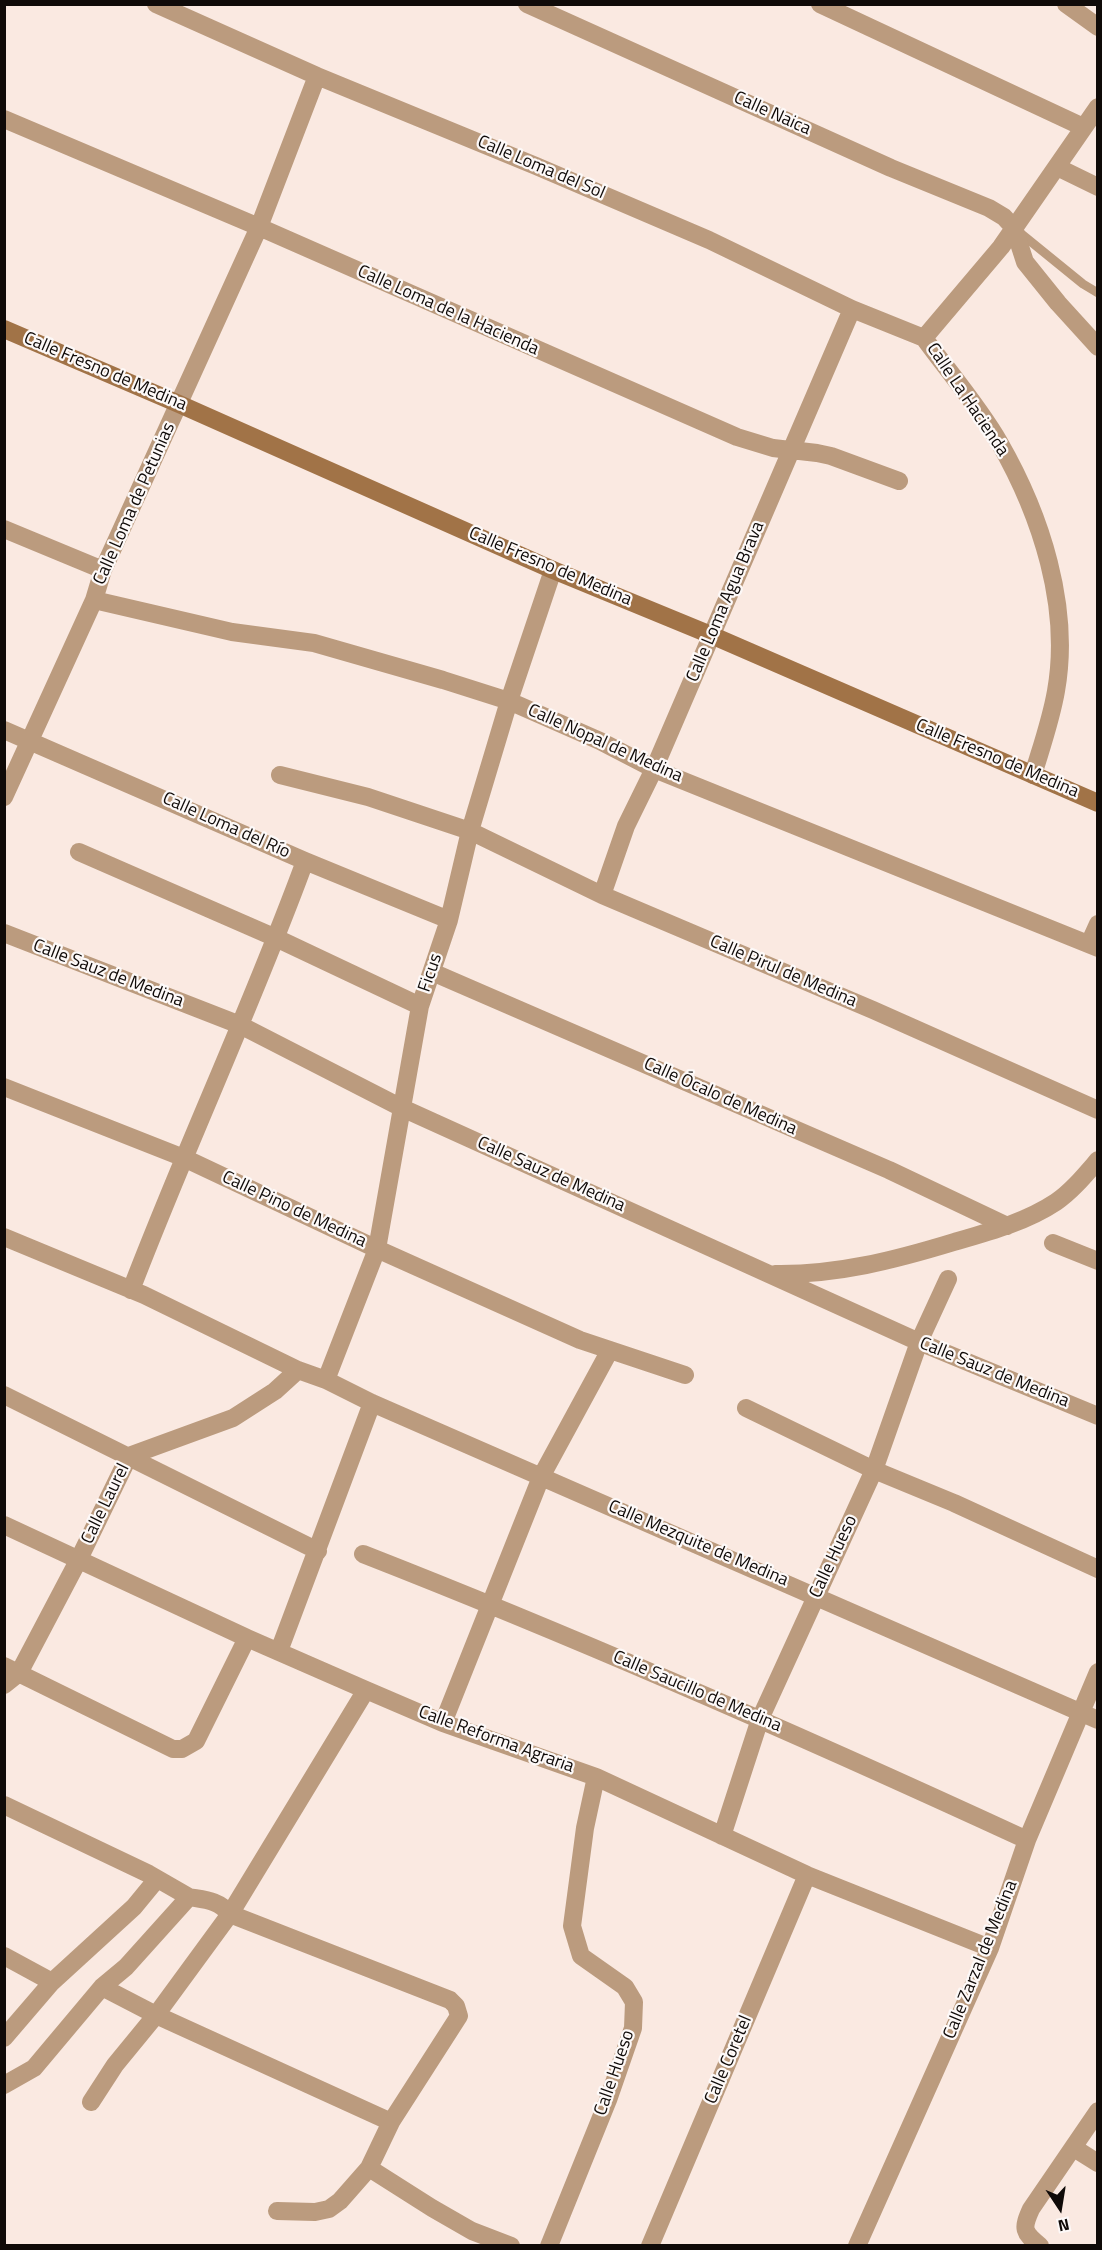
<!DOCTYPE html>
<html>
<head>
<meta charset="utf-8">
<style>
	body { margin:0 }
	#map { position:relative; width:1102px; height:2250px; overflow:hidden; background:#fae9e1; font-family:"Titillium Web",sans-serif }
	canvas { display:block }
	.frame { position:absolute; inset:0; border:6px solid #0f0a08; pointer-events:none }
	.north { position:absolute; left:1030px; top:2178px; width:60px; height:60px; -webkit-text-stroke:4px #fdf9f8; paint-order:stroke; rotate:168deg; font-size:16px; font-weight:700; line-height:24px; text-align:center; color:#0f0a08 }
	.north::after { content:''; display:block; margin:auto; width:21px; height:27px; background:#0f0a08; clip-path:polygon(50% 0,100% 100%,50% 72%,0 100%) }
</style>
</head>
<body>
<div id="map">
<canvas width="1102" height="2250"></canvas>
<div class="frame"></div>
<div class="north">N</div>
</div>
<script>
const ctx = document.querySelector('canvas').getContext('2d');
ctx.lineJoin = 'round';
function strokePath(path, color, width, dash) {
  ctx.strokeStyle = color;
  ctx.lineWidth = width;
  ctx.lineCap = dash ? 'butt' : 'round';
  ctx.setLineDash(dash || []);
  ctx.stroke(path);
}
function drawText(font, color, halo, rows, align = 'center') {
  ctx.font = font + ' "Titillium Web",sans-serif';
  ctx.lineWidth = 4.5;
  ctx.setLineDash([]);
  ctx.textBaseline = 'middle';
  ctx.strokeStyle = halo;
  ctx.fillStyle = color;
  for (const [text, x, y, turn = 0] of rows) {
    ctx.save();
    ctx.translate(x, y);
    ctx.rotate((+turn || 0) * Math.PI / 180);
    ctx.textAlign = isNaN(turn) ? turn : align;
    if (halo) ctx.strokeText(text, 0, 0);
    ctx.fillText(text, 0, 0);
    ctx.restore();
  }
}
const lane = new Path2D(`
	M1019 232 1083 284 1098 293`);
const street = new Path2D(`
	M156 4 317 76 536 166 709 240 852 309 924 338
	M527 4 891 168 989 208 1004 217 1014 228 1025 262 1058 303 1098 347
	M820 4 1083 127
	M1066 4 1098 27
	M4 119 259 227 737 437 773 448 817 453 831 456 899 481
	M1057 167 1098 187
	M924 338C948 371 979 407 999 442 1041 515 1071 607 1056 691 1051 720 1041 748 1033 775
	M924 338 1001 247 1098 107
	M4 529 103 570
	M94 600 232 632 314 643 443 680 509 701 600 741 654 769 1098 948
	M4 730 305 861 449 920
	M280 775 368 797 470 831 602 895 873 1010 1098 1110
	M4 797 94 600 103 570 259 227 317 76
	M79 852 276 938 420 1006
	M602 895 626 826 654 769 852 309
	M4 933 240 1025 400 1107 919 1342 1098 1416
	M1089 944 1098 924
	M432 972 889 1170 1007 1226
	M4 1087 184 1158 377 1249 580 1340 685 1375
	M4 1237 144 1295 298 1370 326 1380 372 1403 1098 1720
	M1053 1243 1098 1261
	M775 1274C837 1275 895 1260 954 1242 989 1232 1026 1222 1056 1202 1072 1191 1085 1175 1098 1160
	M131 1290C186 1146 252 1006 305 861
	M326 1380 377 1249 420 1006 449 920 470 831 509 701 553 570
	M4 1395 318 1551
	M746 1408 874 1470 954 1503 1098 1569
	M4 1525 247 1638 366 1690 443 1723 596 1777 807 1875 990 1948
	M363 1554C588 1642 808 1739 1027 1840
	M279 1651 372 1403
	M4 1666 173 1749H182L196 1741 247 1638
	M4 1685 19 1673 79 1559 129 1456 233 1418 275 1391 298 1370
	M443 1723 541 1477 610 1350
	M4 1805 149 1874 189 1897
	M722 1836 760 1719 874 1470 919 1342 948 1279
	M4 1956 52 1982
	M102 1987 156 2015 391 2122
	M4 2038 52 1982 134 1907 157 1879
	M4 2085 34 2068 102 1987 126 1967 189 1897C206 1900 218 1900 230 1914L450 2000 456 2006 459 2016 391 2122 369 2168 340 2201 329 2209 315 2212 277 2211
	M91 2102 115 2065 156 2015 230 1914 366 1690
	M1074 2148 1098 2163
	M369 2168 432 2208 472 2231 511 2246
	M549 2246 608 2100 633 2028 634 2002 625 1987 581 1956 572 1926 585 1828 596 1777
	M650 2246 807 1875
	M857 2246 990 1948 1027 1840 1098 1672
	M1040 2246C1023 2232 1022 2229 1031 2209L1098 2111`);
const secondary = new Path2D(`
	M4 329 179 404 553 570 711 635 1098 803`);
const streetNames = [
	["Calle Naica",772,114,24],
	["Calle Loma del Sol",541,168,23],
	["Calle Loma de la Hacienda",448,311,24],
	["Calle Fresno de Medina",105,372,23],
	["Calle La Hacienda",967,400,56],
	["Calle Loma de Petunias",135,504,-66],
	["Calle Fresno de Medina",550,567,23],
	["Calle Loma Agua Brava",726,602,-67],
	["Calle Nopal de Medina",605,744,24],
	["Calle Fresno de Medina",997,759,23],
	["Calle Loma del Río",226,826,24],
	["Calle Pirul de Medina",783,972,23],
	["Ficus",431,973,-71],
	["Calle Sauz de Medina",108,974,21],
	["Calle Ócalo de Medina",720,1097,24],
	["Calle Sauz de Medina",551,1175,24],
	["Calle Pino de Medina",294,1210,25],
	["Calle Sauz de Medina",994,1373,22],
	["Calle Laurel",106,1504,-64],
	["Calle Mezquite de Medina",698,1544,23],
	["Calle Hueso",834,1557,-65],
	["Calle Saucillo de Medina",697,1692,23],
	["Calle Reforma Agraria",496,1740,20],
	["Calle Zarzal de Medina",981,1960,-68],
	["Calle Coretel",729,2060,-67],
	["Calle Hueso",615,2073,-71]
];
strokePath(lane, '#bb9b7e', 9);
strokePath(street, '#bb9b7e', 18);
strokePath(secondary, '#a17347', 18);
drawText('18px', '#0f0a08', '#fdf9f8', streetNames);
</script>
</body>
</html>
